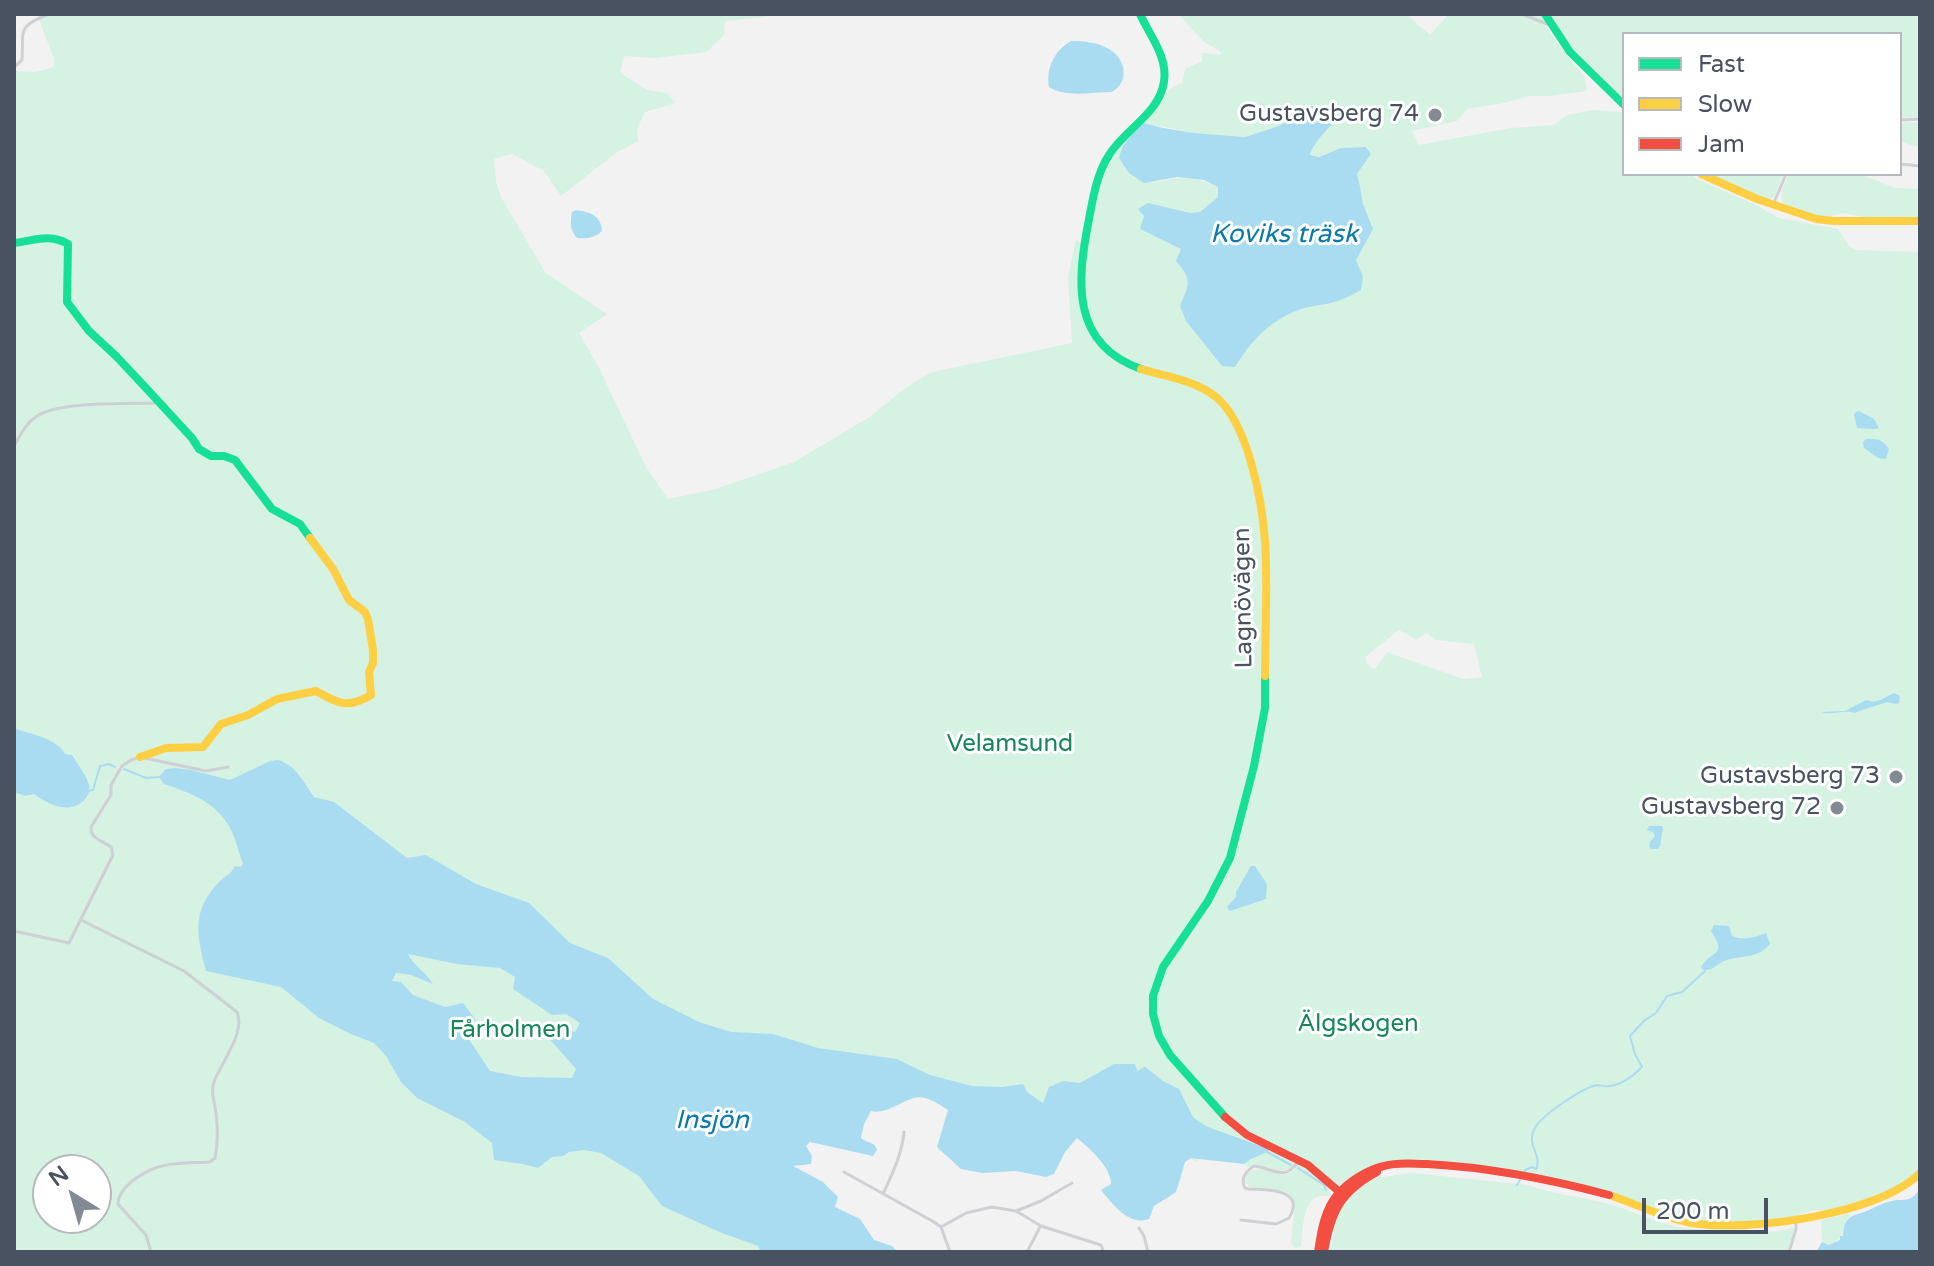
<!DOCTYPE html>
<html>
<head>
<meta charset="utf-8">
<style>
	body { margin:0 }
	#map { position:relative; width:1934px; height:1266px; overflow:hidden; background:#f3f2f2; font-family:"Varela Round",sans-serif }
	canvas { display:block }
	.frame { position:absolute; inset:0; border:16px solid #485260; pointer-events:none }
	.legend { position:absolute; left:1622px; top:32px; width:280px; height:144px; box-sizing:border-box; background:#fff; border:2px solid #b6babf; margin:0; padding:10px 14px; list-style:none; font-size:24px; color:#485260 }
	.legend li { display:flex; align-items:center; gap:16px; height:40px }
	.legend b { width:40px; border:2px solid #b6babf }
	.north { position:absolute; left:32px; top:1154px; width:80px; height:80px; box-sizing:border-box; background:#fff; border:2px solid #b6babf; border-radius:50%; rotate:323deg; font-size:22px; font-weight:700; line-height:32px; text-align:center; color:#485260 }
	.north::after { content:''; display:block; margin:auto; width:28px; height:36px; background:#848a93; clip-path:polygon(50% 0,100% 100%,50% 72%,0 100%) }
	.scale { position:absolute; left:1642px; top:1198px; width:126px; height:36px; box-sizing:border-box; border:4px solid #485260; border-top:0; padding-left:10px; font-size:24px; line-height:28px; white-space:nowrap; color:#485260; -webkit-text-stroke:6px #fff; paint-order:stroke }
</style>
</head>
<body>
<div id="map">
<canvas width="1934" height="1266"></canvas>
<div class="frame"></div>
<ul class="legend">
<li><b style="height:10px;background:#16e098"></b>Fast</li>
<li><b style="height:10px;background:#ffcf43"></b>Slow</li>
<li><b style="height:10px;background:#f24e42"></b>Jam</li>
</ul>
<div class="north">N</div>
<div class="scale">200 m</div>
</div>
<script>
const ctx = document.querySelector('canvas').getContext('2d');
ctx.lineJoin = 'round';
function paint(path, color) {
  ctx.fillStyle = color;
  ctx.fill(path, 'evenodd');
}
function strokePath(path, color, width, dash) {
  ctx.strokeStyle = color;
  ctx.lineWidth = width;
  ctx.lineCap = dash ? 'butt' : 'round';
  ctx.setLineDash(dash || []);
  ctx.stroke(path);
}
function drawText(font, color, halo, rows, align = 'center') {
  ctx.font = font + ' "Varela Round",sans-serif';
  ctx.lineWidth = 6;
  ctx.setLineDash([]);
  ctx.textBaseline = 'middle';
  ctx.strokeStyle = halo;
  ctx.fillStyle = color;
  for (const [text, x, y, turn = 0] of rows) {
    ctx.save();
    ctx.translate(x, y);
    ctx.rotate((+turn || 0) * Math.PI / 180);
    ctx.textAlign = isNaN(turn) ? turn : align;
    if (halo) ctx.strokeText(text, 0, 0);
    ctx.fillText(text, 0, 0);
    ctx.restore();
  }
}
const green = new Path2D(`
	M37 14H766V17L725 21 724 35 706 52 655 58 624 56 620 73 647 90 666 93 676 103 645 112 637 129 638 141 616 153 561 196 544 171 512 154 494 159 496 181 501 197 545 272 607 314 579 333 599 368 646 467 668 499 716 489 794 462 868 418 912 383 932 372 1072 343 1068 277 1076 239 1083 245 1087 221 1093 220C1098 190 1103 162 1124 139 1134 128 1146 119 1156 108 1169 93 1161 92 1182 83L1185 69 1202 61V53L1220 55 1221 52 1204 42 1178 14H1406L1430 35 1449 14H1542L1550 33 1585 78 1587 91 1549 96H1530L1499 104 1467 109 1457 121 1412 131 1419 145 1511 128 1554 125 1567 115 1592 110 1622 112 1624 113V174H1691L1695 178 1754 204 1779 218 1838 229 1849 246 1856 250 1920 252V1170C1903 1190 1854 1208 1827 1210 1823 1211 1819 1210 1815 1210 1805 1211 1796 1217 1786 1219 1757 1224 1724 1225 1695 1221 1670 1217 1649 1205 1626 1198 1605 1191 1582 1188 1560 1183 1511 1172 1448 1155 1398 1161 1368 1164 1357 1177 1332 1189L1328 1188 1331 1196C1326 1196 1321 1195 1317 1197 1302 1203 1303 1232 1301 1246L1296 1248 1291 1244C1295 1197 1305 1189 1250 1188L1245 1182 1247 1174C1265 1159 1280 1186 1296 1168L1294 1166C1279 1178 1265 1161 1248 1167L1244 1164 1251 1159 1267 1152 1202 1158 1196 1161 1191 1159 1185 1160 1182 1164C1184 1178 1177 1192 1165 1200L1157 1190 1080 1128 960 1165 938 1150 947 1125 960 1105 921 1088 798 1131 780 1170 872 1252H14V71L35 72 54 67V59ZM1309 106H1328L1340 115C1331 128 1314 141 1309 155L1319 157 1341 148 1367 147 1371 154 1357 174 1360 186 1363 204 1207 207 1219 197 1218 187C1195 176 1180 176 1156 182L1121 154 1144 123 1194 133 1245 137 1279 126ZM1399 630 1416 640 1427 633 1436 640 1474 644 1482 677 1463 679 1387 652 1375 669C1368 668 1367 663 1365 657ZM48 1170H96V1218H48Z
	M1550 14H1920V117L1900 118V34H1624V101C1597 76 1566 47 1550 14Z
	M1920 122V146H1913L1900 141V123Z
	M1707 174H1783L1774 197 1768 201Z
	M1789 174H1860L1895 188 1920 189V218L1864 217 1843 213 1821 218 1784 204C1777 195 1785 183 1789 174Z
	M1412 1173 1528 1185C1555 1195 1584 1197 1612 1205 1636 1212 1658 1224 1683 1228 1706 1231 1729 1227 1751 1230 1767 1232 1778 1233 1793 1227L1794 1229 1788 1252H1331C1337 1212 1337 1199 1373 1177L1376 1178Z
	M1847 1214 1851 1215C1840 1226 1848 1238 1829 1245L1822 1242 1821 1220Z`);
const water = new Path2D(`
	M1071 41C1084 41 1097 42 1109 49 1126 59 1130 82 1112 92 1092 92 1066 98 1049 87 1046 68 1054 51 1071 41Z
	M1309 106H1328L1340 114C1331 127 1313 142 1310 155L1319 157 1341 148 1366 147 1371 154 1357 174 1360 186 1363 204 1373 229 1356 260 1363 277 1361 290C1354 294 1346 298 1338 301 1326 305 1313 305 1301 309 1270 320 1252 340 1235 367L1222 366 1186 321 1180 306C1189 284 1193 280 1176 261L1181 249 1140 229 1144 216 1138 209 1148 203 1190 213 1200 212 1218 197V187L1204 180 1177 177 1144 183 1129 173 1119 158C1122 143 1133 133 1144 123L1163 128 1194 133 1245 137 1279 126Z
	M576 210C590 212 601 215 602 231 595 238 586 239 577 238 570 230 570 222 572 212Z
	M1859 411 1874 419 1879 428 1875 429 1857 428 1854 415 1856 412Z
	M1866 439C1877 438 1883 440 1889 449L1886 459 1878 458 1864 448 1863 442Z
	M1894 693 1900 696 1899 703 1896 704 1887 702C1876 706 1866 708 1855 713 1844 709 1831 716 1821 712L1845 711 1866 700 1873 702 1880 700Z
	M14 728C31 735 56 737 65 754L72 755C77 763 85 774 88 782 91 788 89 795 85 799 70 816 48 804 34 794L25 796 14 792Z
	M278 760C296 765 304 783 314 797L334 802 407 858 426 855 476 884 529 903 570 943 608 958 653 999 699 1022 731 1032 773 1034 818 1048 897 1059 930 1075 972 1086 1002 1087 1023 1084 1027 1092 1043 1103 1049 1087 1063 1081 1080 1083 1114 1064H1135L1137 1071 1145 1067 1163 1081 1179 1089 1193 1117 1198 1121 1208 1127 1269 1149 1267 1152 1251 1159 1244 1164 1191 1158 1185 1162 1176 1192 1154 1206 1149 1219C1129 1226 1113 1205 1101 1190L1111 1184C1111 1167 1089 1148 1077 1138L1065 1152 1054 1174 1046 1177 1016 1171 982 1173 961 1169 937 1147 948 1110C942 1106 933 1100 925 1098 908 1093 890 1116 871 1111L864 1124 861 1138C867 1144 874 1140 877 1150L873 1156 810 1142 806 1146 812 1156 811 1164 793 1166 823 1182 838 1197 835 1207 860 1219 874 1240 892 1246 898 1252H761L758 1246 722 1233 662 1206 639 1176 601 1153 584 1150 569 1152 563 1156 552 1157 538 1168 523 1164 494 1160 492 1143 465 1122 417 1098 401 1082 386 1056 374 1043 351 1034 319 1018 281 987 206 971C197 936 191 912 218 883 224 876 231 875 235 866L240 867 243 864C238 851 235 834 227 823 213 801 188 792 164 784L159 777 166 769 176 768 191 770 230 780 270 761ZM408 954 457 964 500 968 515 977 513 989 552 1015 566 1014 580 1023 575 1032 556 1027 546 1035 576 1069 572 1078 521 1077 490 1071 465 1033 476 1020 463 1003 445 1007 413 995 401 982 392 981 396 973 411 975 433 984C426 972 413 965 408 954Z
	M1649 826H1662L1663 828 1660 846 1658 849H1652L1649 847 1650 842 1655 836 1653 832 1647 830Z
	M1251 866H1255L1267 884 1266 899 1230 911 1227 907 1236 897V892Z
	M1714 925 1729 926 1732 936C1741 941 1757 937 1766 933L1770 944C1758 959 1743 955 1727 960 1716 963 1715 971 1703 970L1701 967C1712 949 1728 957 1711 931Z
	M1920 1188V1252H1816L1822 1242 1829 1245 1840 1240V1236H1843C1844 1221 1847 1217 1861 1213 1871 1210 1881 1203 1892 1201 1898 1199 1905 1201 1911 1198 1916 1195 1917 1193 1920 1188Z`);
const stream = new Path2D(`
	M124 769 146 778 159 777
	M89 791 93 790 100 766 109 764 115 767
	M1267 1152 1291 1165
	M1298 1168 1324 1185 1326 1190
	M1523 1173 1525 1170 1532 1167 1536 1169C1543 1155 1525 1145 1535 1128 1542 1115 1582 1088 1597 1085 1601 1085 1605 1087 1609 1086 1621 1085 1633 1076 1642 1067L1635 1054 1630 1036 1645 1020 1656 1013 1667 996 1682 992 1705 971
	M1517 1185 1520 1180`);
const street = new Path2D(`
	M1522 14 1550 25
	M14 67 22 60C24 30 16 27 49 14
	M1900 120 1920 119
	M1900 164 1920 166
	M1773 205 1786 174
	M14 446C21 434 26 423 37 416 59 401 128 404 157 403
	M81 920 184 971 237 1012C246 1033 221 1062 214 1082 210 1092 215 1103 216 1113 218 1128 218 1143 215 1158L210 1162C194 1163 174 1162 158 1167 143 1172 118 1187 118 1204L146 1235 151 1252
	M14 931 69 943 113 855 111 847C103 841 90 839 91 827L111 795V785L122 766 131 760 140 757 206 771 228 767
	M844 1172 934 1222 941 1227 950 1252
	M884 1192C893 1172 902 1154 904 1132
	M1016 1211 1041 1201 1072 1183
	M1241 1220 1276 1224 1289 1218C1307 1189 1265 1189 1248 1189L1245 1188C1240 1179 1246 1171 1254 1166 1273 1168 1284 1182 1298 1162
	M941 1227 966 1213 992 1207 1016 1211 1041 1226 1101 1245 1103 1250
	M1139 1228 1144 1236 1148 1252
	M1027 1252 1040 1227
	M1789 1252 1796 1229V1219`);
const fast = new Path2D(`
	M1140 14C1150 36 1168 57 1164 82 1159 114 1125 129 1109 155 1097 173 1093 198 1089 219 1077 280 1070 344 1141 369
	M1545 14 1570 52 1624 105
	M14 243C34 241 49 233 68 244L67 302 89 331 116 356 146 388 192 438 199 449 211 456H224L235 460 272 509 300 524 310 538
	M1225 1117 1170 1055 1159 1036 1153 1014V996L1163 967 1208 901 1230 858 1254 766 1265 708V676`);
const slow = new Path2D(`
	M1701 174 1757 199 1816 219 1834 221H1920
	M1141 369C1167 377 1194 380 1216 397 1248 423 1262 501 1265 540 1268 584 1265 633 1265 676
	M140 757 166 748 203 747 221 724 248 715 277 699 316 691C339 704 348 709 371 695L369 672 373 663V650L368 619 365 612 349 600 333 569 310 538
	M1609 1195C1637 1204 1663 1218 1691 1223 1748 1232 1879 1215 1920 1173`);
const jam = new Path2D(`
	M1225 1117 1247 1135 1308 1165 1343 1195
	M1318 1252C1321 1232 1324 1210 1338 1194 1349 1181 1367 1170 1384 1166 1398 1162 1413 1164 1427 1164 1485 1167 1553 1180 1609 1195
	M1324 1252C1331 1212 1340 1192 1377 1172`);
const markers = [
	[1435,115,8,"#848a93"],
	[1896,777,8,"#848a93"],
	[1837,808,8,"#848a93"]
];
const poiNames = [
	["Gustavsberg 74",1419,115],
	["Gustavsberg 73",1880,777],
	["Gustavsberg 72",1821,808]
];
const streetNames = [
	["Lagnövägen",1244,598,-91]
];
const parkNames = [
	["Velamsund",1010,745],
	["Älgskogen",1358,1025],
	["Fårholmen",510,1031]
];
const waterNames = [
	["Koviks träsk",1284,235],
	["Insjön",712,1121]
];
paint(green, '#d6f2e3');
paint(water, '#aadcf1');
strokePath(stream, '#aadcf1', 2);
strokePath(street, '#ced0d3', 3);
strokePath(fast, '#16e098', 8);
strokePath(slow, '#ffcf43', 8);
strokePath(jam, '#f24e42', 8);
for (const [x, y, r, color] of markers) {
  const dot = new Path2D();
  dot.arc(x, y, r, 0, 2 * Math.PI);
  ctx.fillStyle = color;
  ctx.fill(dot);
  strokePath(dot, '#fff', 3);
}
drawText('24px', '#485260', '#fff', poiNames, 'right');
drawText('24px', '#485260', '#fff', streetNames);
drawText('24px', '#148658', '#fff', parkNames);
drawText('italic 26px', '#087aac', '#fff', waterNames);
</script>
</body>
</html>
